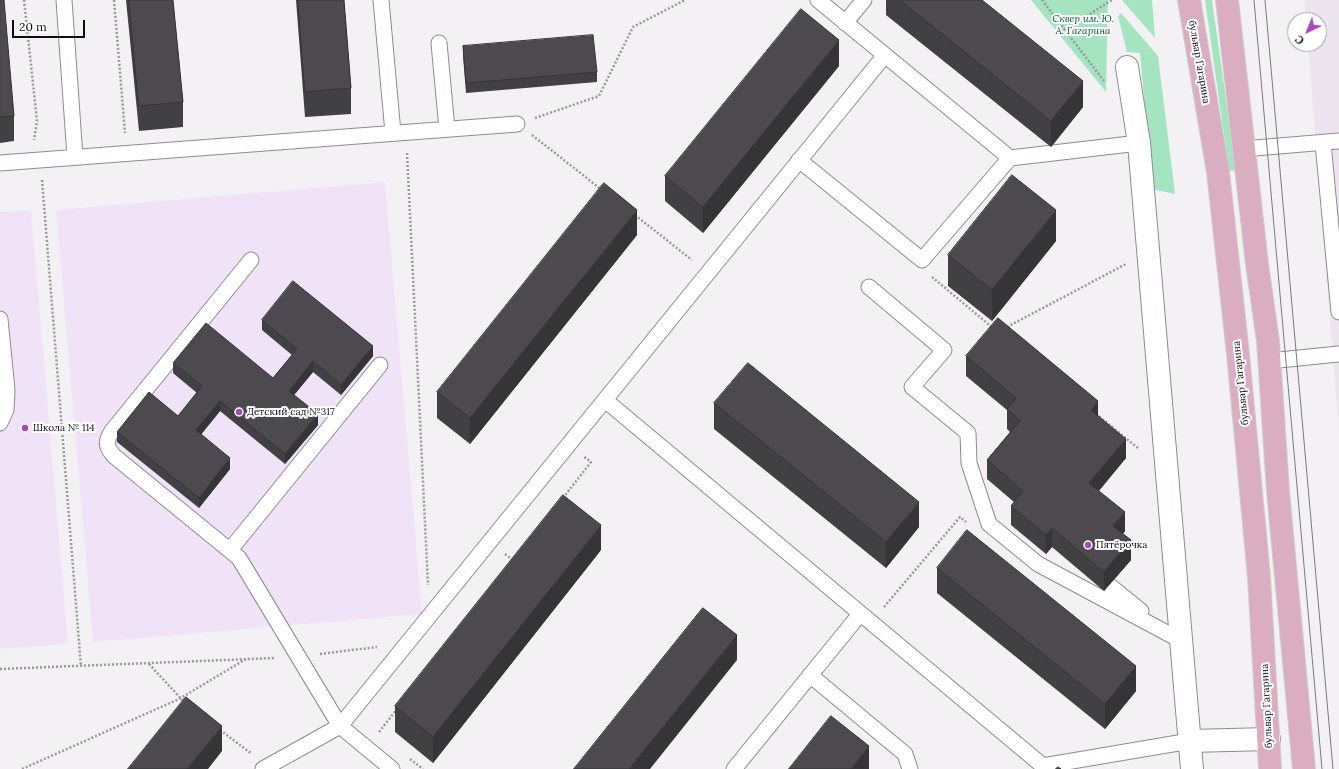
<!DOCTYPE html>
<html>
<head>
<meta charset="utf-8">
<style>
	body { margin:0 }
	#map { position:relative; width:1339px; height:769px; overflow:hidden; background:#f4f1f5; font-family:Lora,serif }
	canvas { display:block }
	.north { position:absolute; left:1287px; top:12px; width:40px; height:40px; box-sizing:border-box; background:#fff; border:1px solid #9f9e9f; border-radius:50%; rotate:223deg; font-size:11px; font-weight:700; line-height:16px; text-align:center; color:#0e0d0e }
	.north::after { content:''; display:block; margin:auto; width:14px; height:18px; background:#a54ab6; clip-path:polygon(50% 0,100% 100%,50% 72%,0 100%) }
	.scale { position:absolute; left:12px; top:20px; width:73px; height:18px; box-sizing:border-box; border:2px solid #0e0d0e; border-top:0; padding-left:5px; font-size:12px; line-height:14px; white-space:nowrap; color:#0e0d0e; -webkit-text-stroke:3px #fff; paint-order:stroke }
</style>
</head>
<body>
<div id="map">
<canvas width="1339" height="769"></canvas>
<div class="north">С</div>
<div class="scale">20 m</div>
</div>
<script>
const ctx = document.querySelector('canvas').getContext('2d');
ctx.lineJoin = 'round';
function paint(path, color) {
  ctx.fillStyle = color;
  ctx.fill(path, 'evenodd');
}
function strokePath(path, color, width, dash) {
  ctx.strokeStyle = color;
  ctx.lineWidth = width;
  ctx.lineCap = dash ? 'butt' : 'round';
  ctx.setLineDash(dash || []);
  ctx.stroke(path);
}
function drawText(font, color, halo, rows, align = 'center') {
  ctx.font = font + ' Lora,serif';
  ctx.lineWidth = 4;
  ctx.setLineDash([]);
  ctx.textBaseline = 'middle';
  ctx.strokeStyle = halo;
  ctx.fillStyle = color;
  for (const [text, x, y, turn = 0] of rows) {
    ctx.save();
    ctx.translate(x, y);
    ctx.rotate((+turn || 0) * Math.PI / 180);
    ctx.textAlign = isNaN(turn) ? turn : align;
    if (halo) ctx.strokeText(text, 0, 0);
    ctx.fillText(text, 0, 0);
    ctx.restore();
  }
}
const built = new Path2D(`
	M1304 0H1339V434L1308 44H1319V20H1306Z`);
const education = new Path2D(`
	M385 182 422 614 93 642 56 210Z
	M31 210 68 644 0 649V212Z`);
const green = new Path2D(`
	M1031 0H1108L1106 92Z
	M1122 0H1152L1155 38Z
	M1205 0H1212L1236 170 1229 171Z
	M1121 13 1158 56 1175 194 1152 189 1140 53 1127 52 1118 16Z`);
const path = new Path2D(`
	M24 0 37 121 34 140
	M114 0 125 133
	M1042 0 1104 81
	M1066 29 1112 0
	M535 118 599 96 633 27 685 0
	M532 135 602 190
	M407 153 428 585
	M42 180 81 667
	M635 215 692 260
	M932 277 993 328
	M1007 327 1126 264
	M1096 414 1138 448
	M563 498 591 462 583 456
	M505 554 513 560
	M884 607 960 517 966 522
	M320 654 377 647
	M149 664 185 703
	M0 669 275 658
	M220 730 252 754
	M379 732 397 709
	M410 759 423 769
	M22 769 179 699 246 659`);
const service = new Path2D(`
	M64 0 75 157
	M381 0 393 133
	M818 0 1010 158 1139 143
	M845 23 864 0
	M439 43 447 129
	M1323 143 1339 312
	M1243 149 1339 141
	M799 160 922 260 1010 158
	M0 163 517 124
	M251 260 112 431C105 442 106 447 114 456L239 558 340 726 392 769
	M869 287 944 350 912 387 968 433 969 463 989 524 1038 564 1180 640
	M0 319 7 390 6 410 0 423
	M1269 361 1339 354
	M605 400 1043 766 1190 741
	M230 550 380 365
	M1109 585 1141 611
	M810 675 905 754 910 769
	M263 769 340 726 885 55
	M734 769 860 614`);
const minor = new Path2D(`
	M1127 67 1139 143 1192 769
	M1190 741 1269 739`);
const primary = new Path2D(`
	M1189 0 1218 172 1238 354 1259 577 1270 769
	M1227 0 1257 264 1268 341 1278 491 1304 769`);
const tram = new Path2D(`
	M1254 0 1322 769
	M1265 0 1333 769`);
const wall = new Path2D(`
	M0 0 14 116V141L0 143Z
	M126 0H173L183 102V127L139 131Z
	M296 0H344L351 88V114L305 117Z
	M886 0H982L1083 107 1051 147 886 15Z
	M463 46 597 72V82L466 93 463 56Z
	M839 66 703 233 665 201V176Z
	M637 235 470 444 437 418V392Z
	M1056 241 992 321 948 286V255Z
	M262 320 373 356 341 395 313 372 294 395 318 425 285 464 220 411 201 434 230 469 199 508 117 442V432L178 416 197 393 173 373V363L273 378 292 355 262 330Z
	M966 356 1098 415 1126 458 1099 491 1125 531 1123 534 1131 560 1104 591 1052 547 1046 554 1011 525V506L1014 502 987 479V460L1010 432 1007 429V410L966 376Z
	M714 403 919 527 886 568 714 429Z
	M601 550 433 763 395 732V706Z
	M937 568 1136 691 1105 729 937 593Z`);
const shadedWall = new Path2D(`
	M839 40V66L703 233V207Z
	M1083 81V107L1051 147V121Z
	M637 210V235L470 444V418Z
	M1056 210V241L992 321V290Z
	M373 346V356L341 395V385Z
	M313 361V372L289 401V391Z
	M220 401V411L196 441V430Z
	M1098 401V421L1091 410Z
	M318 414V425L285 464V454Z
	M1126 439V458L1089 502V483Z
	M230 458V469L199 508V498Z
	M919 502V527L886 568V542Z
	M1125 512V531L1113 545V526Z
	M601 525V550L433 763V737Z
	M1052 528V547L1046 554V535Z
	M1131 540V560L1104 591V572Z
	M737 635V660L650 769H629Z
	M1136 666V691L1105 729V704Z
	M222 726V751L208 769H187Z
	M869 746V769H851Z`);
const building = new Path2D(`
	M0 0H4L14 116 0 117Z
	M129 0H173L183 102 139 106Z
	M298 0H344L351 88 305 92Z
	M900 0H982L1083 81 1051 121Z
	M801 9 839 40 703 207 665 176Z
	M593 35 597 72 466 83 463 46Z
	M1012 175 1056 210 992 290 948 255Z
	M604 183 637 210 470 418 437 392Z
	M293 281 373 346 341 385 313 361 289 391 318 414 285 454 220 401 196 430 230 458 199 498 117 432 149 392 178 416 202 386 173 363 206 323 273 378 297 349 262 320Z
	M998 318 1098 401 1091 410 1126 439 1089 483 1125 512 1113 526 1131 540 1104 572 1052 528 1046 535 1011 506 1023 491 987 460 1020 421 1007 409 1016 398 966 356Z
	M748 363 919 502 886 542 714 403Z
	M563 495 601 525 433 737 395 706Z
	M967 530 1136 666 1105 704 937 568Z
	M703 608 737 635 629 769H574Z
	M186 697 222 726 187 769H128Z
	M831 716 869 746 851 769H789Z
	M1058 767 1061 769H1056Z`);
const markers = [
	[239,412,4,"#a54ab6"],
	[25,428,4,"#a54ab6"],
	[1088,545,4,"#a54ab6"]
];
const parkNames = [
	["Сквер им. Ю.",1083,19],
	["А. Гагарина",1083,31]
];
const streetNames = [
	["бульвар Гагарина",1199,62,80],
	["бульвар Гагарина",1241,383,-96],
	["бульвар Гагарина",1267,706,-93]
];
const poiNames = [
	["Детский сад №317",247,412],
	["Школа № 114",33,428],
	["Пятёрочка",1096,545]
];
paint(built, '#ece5f0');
paint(education, '#f0e3f7');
paint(green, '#a4e4c1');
strokePath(service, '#8e8b8f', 17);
strokePath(minor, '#8e8b8f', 24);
strokePath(primary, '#cfcfcf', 24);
strokePath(path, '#9b989b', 2.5, [2, 2]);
strokePath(service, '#fff', 15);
strokePath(minor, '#fff', 22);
strokePath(primary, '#dbadc0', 22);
strokePath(tram, '#7a787a', 1);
paint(wall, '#414043');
paint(shadedWall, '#353437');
paint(building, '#4c4a4e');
strokePath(building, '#353437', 1);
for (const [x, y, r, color] of markers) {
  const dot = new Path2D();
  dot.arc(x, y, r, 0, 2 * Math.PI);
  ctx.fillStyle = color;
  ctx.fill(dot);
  strokePath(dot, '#fff', 1.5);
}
drawText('italic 10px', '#0d4c31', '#fff', parkNames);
drawText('10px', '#0e0d0e', '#fff', streetNames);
drawText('10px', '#0e0d0e', '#fff', poiNames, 'left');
</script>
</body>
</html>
